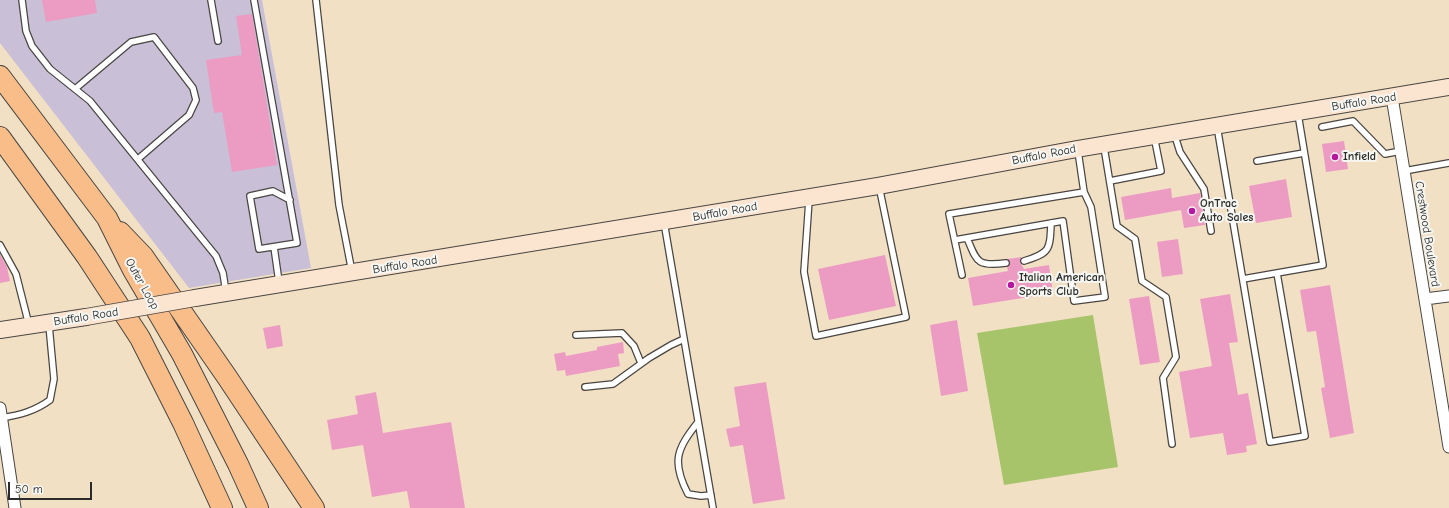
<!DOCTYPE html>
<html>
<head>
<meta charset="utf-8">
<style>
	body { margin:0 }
	#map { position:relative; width:1449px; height:508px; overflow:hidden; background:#f2e0c4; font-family:"Comic Neue",sans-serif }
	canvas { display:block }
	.scale { position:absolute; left:8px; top:482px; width:84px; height:18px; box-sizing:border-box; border:2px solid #2b2b2b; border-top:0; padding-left:5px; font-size:12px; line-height:14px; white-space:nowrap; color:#2b2b2b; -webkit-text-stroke:3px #f6f6f2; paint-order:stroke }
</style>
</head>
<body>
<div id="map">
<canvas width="1449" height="508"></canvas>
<div class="scale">50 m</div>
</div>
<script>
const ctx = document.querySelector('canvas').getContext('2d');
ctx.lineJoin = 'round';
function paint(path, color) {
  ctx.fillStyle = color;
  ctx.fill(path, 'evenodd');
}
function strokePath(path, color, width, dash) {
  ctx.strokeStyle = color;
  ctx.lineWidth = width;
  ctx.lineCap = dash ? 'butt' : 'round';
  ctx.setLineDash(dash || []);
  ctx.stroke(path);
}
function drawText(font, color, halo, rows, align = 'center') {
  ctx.font = font + ' "Comic Neue",sans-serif';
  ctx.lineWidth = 4;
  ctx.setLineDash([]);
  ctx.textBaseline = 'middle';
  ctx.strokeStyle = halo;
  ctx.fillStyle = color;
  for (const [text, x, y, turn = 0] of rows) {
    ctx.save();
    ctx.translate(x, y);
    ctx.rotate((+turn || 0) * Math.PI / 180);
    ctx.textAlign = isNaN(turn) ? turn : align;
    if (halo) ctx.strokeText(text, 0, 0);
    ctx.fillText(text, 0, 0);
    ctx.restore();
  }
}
const industrial = new Path2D(`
	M0 0H262L311 268 189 288 0 43Z`);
const green = new Path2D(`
	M1093 315 1118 467 1004 485 977 333Z`);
const building = new Path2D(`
	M42 0H95L97 13 46 22Z
	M252 14 277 165 232 172 222 112 214 113 206 60 242 55 236 16Z
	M1344 141 1348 169 1326 172 1322 144Z
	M1286 179 1292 217 1256 223 1249 186Z
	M1171 188 1172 198 1200 193 1205 225 1184 228 1181 210 1125 220 1121 197Z
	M1178 239 1183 274 1162 277 1157 242Z
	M0 254 7 267 10 281 0 283Z
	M885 255 896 306 829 320 818 269Z
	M1022 257 1020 262 1024 269 1049 265 1053 293 973 306 968 278 1008 271 1007 267 1010 263 1007 259Z
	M1330 285 1354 433 1330 438 1321 388 1325 387 1316 331 1307 332 1300 290Z
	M1230 294 1238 342 1229 343 1238 395 1248 393 1257 444 1246 446 1247 452 1227 455 1223 433 1190 438 1179 372 1212 366 1200 299Z
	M1149 296 1160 362 1140 365 1129 299Z
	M957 320 968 391 941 396 930 325Z
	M280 325 283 346 267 349 263 328Z
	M623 342 624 353 618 354 620 366 566 376 565 370 557 371 554 354 565 352 566 356 597 350V347Z
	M766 382 785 499 753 504 743 445 730 447 726 429 740 426 734 387Z
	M376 392 383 433 451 422 465 508H410L407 491 372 497 363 445 332 450 327 420 358 414 355 396Z`);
const lane = new Path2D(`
	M22 0 26 31 32 46 50 69 90 101 216 256 223 273 226 292
	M211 0 218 41
	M254 0 297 243 259 249 250 196 273 191 290 200
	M316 0 339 205 352 272
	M75 89 131 42 154 37 193 88 196 100 189 115 138 159
	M1217 126 1270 442 1305 436 1277 273 1323 265 1298 114
	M1322 127 1353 121 1385 154 1401 151
	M1174 133 1180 152 1204 189 1211 231
	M1104 147 1117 226 1135 239 1142 281 1166 297 1176 357 1163 378 1172 444
	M1257 161 1304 153
	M1404 171 1449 163
	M1110 181 1161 171 1154 136
	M809 200 804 272 816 336 906 317 879 186
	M664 222 713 508
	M967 238C977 262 977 267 1006 263
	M955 240 1063 221 1074 301 1105 297 1091 207 1084 192
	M0 245 16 274 29 325
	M274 247 279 282
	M1024 261C1050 253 1050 250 1051 223
	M962 275 949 214 1084 192 1078 151
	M1243 279 1277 273
	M576 335 622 333 634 346 641 363
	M585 387 613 384 649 358 671 345 684 339
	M1 418C20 415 35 411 50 400L54 379 49 325
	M698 422C677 449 671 461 688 494L701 496 711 495`);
const street = new Path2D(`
	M1392 97 1449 447
	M1425 299 1449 296
	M0 408 15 508`);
const secondary = new Path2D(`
	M195 298 878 186 1077 149 1449 87
	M0 330 86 317`);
const highway = new Path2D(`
	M0 76 107 218 133 270 182 354 238 464 258 508
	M0 137 87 257 140 338 183 423 222 508
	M120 232 143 256 227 377 314 508`);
const secondaryBridge = new Path2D(`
	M86 317 195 298`);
const markers = [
	[1335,157,4,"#b5179e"],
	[1192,211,4,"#b5179e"],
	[1011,285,4,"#b5179e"]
];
const streetNames = [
	["Buffalo Road",1364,102,-9],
	["Buffalo Road",1044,155,-11],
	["Buffalo Road",725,212,-10],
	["Crestwood Boulevard",1427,234,81],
	["Buffalo Road",405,265,-9],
	["Outer Loop",142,284,61],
	["Buffalo Road",86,317,-9]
];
const poiNames = [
	["Infield",1343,157],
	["OnTrac",1200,204],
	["Auto Sales",1200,218],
	["Italian American",1019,278],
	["Sports Club",1019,292]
];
paint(industrial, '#c9bfd7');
paint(green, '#a7c46b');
paint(building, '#ec9cc3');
strokePath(lane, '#494642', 8);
strokePath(street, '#494642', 13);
strokePath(secondary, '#494642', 18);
strokePath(highway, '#494642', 22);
strokePath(lane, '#fff', 5.5);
strokePath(street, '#fff', 11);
strokePath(secondary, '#fce5d0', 16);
strokePath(highway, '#f8bd89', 20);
strokePath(secondaryBridge, '#494642', 18, []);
strokePath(secondaryBridge, '#fce5d0', 16);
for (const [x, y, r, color] of markers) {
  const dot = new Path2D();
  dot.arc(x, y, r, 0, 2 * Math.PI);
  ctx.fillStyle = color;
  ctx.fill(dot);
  strokePath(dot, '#f6f6f2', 1.5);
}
drawText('12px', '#2b2b2b', '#f6f6f2', streetNames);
drawText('bold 12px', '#2b2b2b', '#f6f6f2', poiNames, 'left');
</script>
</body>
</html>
